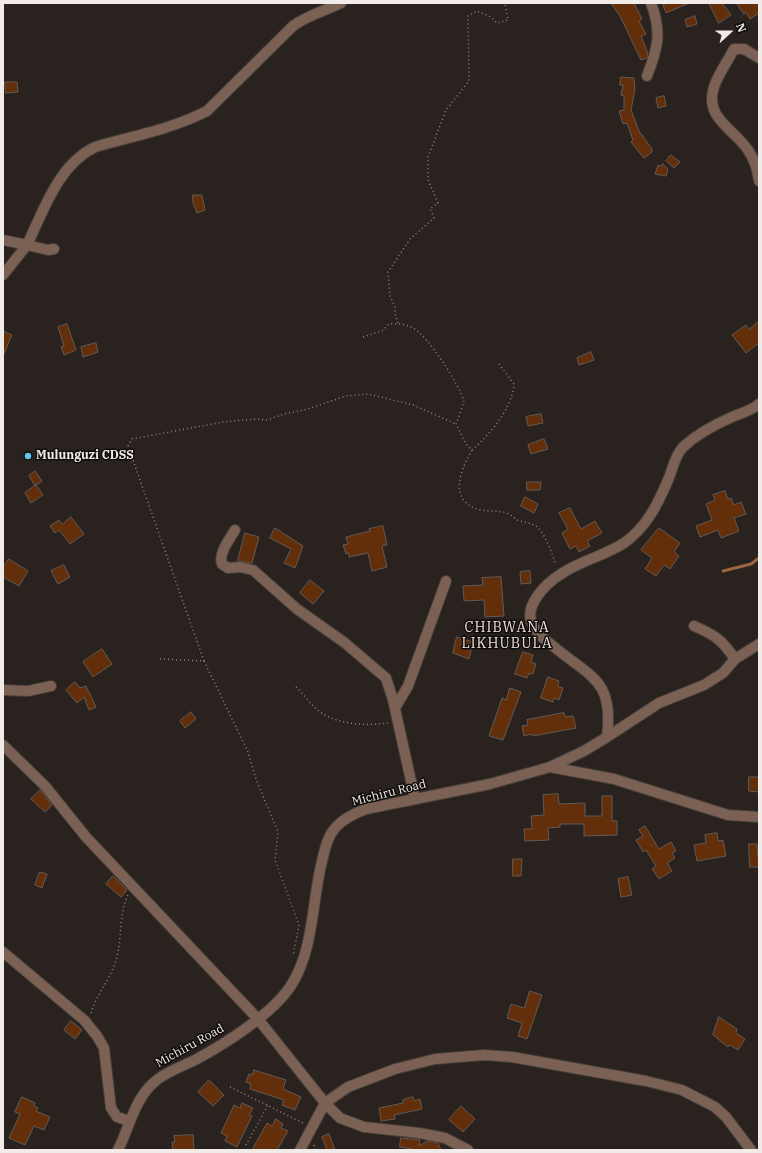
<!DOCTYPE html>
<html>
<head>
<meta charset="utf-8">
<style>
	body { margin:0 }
	#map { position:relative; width:762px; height:1153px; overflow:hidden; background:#2a221e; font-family:"IBM Plex Serif",serif }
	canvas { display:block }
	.frame { position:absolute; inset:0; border:4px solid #f1ece9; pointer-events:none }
	.north { position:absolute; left:710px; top:12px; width:40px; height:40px; -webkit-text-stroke:3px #100c0b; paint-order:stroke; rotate:69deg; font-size:11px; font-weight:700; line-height:16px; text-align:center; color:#f1ece9 }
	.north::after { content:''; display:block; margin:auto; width:14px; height:18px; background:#f1ece9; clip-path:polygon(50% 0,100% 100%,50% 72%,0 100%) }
</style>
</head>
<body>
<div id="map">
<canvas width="762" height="1153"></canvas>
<div class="frame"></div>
<div class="north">N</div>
</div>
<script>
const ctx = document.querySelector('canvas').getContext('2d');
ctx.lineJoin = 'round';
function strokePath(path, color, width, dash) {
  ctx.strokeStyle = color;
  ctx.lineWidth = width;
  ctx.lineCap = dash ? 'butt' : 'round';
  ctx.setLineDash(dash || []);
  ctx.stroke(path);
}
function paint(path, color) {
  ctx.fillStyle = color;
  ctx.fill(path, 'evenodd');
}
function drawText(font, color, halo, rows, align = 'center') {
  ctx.font = font + ' "IBM Plex Serif",serif';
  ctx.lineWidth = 3;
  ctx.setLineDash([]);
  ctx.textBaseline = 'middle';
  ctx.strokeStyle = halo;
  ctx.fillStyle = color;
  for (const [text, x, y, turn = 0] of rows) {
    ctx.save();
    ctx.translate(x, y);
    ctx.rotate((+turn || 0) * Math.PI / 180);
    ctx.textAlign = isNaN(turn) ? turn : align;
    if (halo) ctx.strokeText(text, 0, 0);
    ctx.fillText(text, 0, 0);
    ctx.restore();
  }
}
const stream = new Path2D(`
	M723 571 751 564 759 558`);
const building = new Path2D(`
	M611 3H634L642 19 639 21 646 34 641 36 648 54 647 58 641 60 620 16Z
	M669 3H689L666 13 663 5Z
	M709 3H722L731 15 719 23Z
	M737 3H759V13L750 19 746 12 744 14Z
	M695 16 697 24 687 27 685 20Z
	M621 77 634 78 635 89 631 110 639 131 652 149V152L644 158 631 142 633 140 627 123 623 124 619 111 624 110V96L621 95 623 85H620Z
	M5 82H17L18 92 6 93Z
	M664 96 666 106 658 108 656 98Z
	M671 155 680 162 674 168 666 161Z
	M663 164 668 169 666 176 655 174 658 165 661 166Z
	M193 195H202L205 210 197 213 193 203Z
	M759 321V343L746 353 732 335 746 325 749 329Z
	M67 324 76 350 64 355 61 347 64 346 58 327Z
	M3 331 12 335 3 356Z
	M96 343 98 352 83 357 81 347Z
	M591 352 594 360 579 365 577 358Z
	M541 414 543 423 528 426 526 417Z
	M544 439 548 449 531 454 528 445Z
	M35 471 42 481 35 486 29 476Z
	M527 482H541L540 490H527Z
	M36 485 43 495 31 503 25 493Z
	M725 491 728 499 731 498 734 505 741 502 746 514 734 518 739 531 721 538 718 530 700 537 696 526 712 520 706 504 715 500 713 495Z
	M525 497 538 504 534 513 521 506Z
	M570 508 581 529 595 521 602 533 587 541 590 546 579 552 576 546 570 549 562 533 568 529 559 513Z
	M71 517 84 534 70 544 59 530 55 533 50 526 59 520 62 524Z
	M383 526 387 545 382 546 387 567 372 571 368 553 349 557V553L346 554 343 545 348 544 346 537 370 531 369 529Z
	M275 528 303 546 295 568 284 563 291 549 270 538Z
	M659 528 680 543 674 552 679 556 670 569 664 565 656 576 645 569 652 558 641 550Z
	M245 533 259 537 252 563 238 561Z
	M9 559 28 571 19 586 3 577V568Z
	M64 565 70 577 58 584 51 571Z
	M530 571 531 583 521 584 520 572Z
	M501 577 504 616 485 617 484 600 464 601 463 586 483 585 482 578Z
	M310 580 324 591 313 604 300 593Z
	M457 637 473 642 469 659 453 653Z
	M102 649 112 664 93 677 83 662Z
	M523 652 533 655 531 662 536 664 533 674 529 673 527 678 515 674Z
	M548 677 559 681 558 686 563 688 559 700 554 698 553 702 541 698Z
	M75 682 80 688 86 686 96 707 89 710 84 697 77 703 66 690Z
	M510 688 521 692 503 740 489 736 502 698 506 700Z
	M191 712 196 719 185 728 180 721Z
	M564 713 565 717 573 716 576 728 533 736 532 734 524 736 522 726 528 725 527 720Z
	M749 777H759V792L749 791Z
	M40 790 52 805 45 812 31 799Z
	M558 794 559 804 585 803V816H602V796H612V821H617V835L584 836V824H560V827L548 828 549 840 525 841 524 829H532L531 816 544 815 543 795Z
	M645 826 659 849 671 842 676 851 672 853 675 858 667 863 672 871 659 879 652 869 656 866 646 850 643 852 636 840 643 836 639 830Z
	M717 833 718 841 723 840 726 856 697 861 694 845 706 843 705 835Z
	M749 844H757L759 867H750Z
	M513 859H522L521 876H513Z
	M40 872 47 874 42 888 35 885Z
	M113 876 127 890 121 897 106 884Z
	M628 877 632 895 621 897 618 879Z
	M530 991 542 995 527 1039 518 1036 522 1023 507 1018 511 1004 524 1008Z
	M719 1017 737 1029 736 1033 745 1039 738 1050 730 1045 728 1047 713 1035Z
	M71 1021 82 1030 75 1039 64 1030Z
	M254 1070 286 1080 283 1089 301 1097 295 1110 282 1105 284 1100 250 1089 251 1084 246 1082 249 1074 252 1075Z
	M209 1080 224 1095 213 1106 198 1092Z
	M22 1097 35 1103 34 1106 38 1108 36 1111 50 1117 44 1130 34 1126 25 1145 9 1138 20 1114 15 1112Z
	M413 1097 414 1101 420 1099 422 1109 394 1115 395 1119 381 1121 379 1108 403 1103V1100Z
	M242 1103 253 1108 249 1115 252 1116 237 1147 225 1141 227 1136 221 1133 234 1105 240 1108Z
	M461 1106 475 1119 463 1132 449 1120Z
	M276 1119 283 1124 281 1128 288 1131 277 1150H252L267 1123 272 1126Z
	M329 1134 335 1150H327L322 1137Z
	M193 1135 194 1150H173L172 1142H175L174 1136Z
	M401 1138 420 1140 419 1146 427 1141 438 1143 441 1150H411L412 1149 400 1147Z`);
const path = new Path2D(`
	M398 323 395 314V307L390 296 388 272 410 239 434 218 430 209 438 203 428 180V157L446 110 469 81 468 16 477 11 491 17 497 23 508 20 505 3
	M363 337 382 331 389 324C397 323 405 324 413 328 428 336 460 385 464 402L456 424 466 444 472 450C461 469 448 499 477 509 486 512 497 510 507 513 512 515 515 520 520 521 527 523 534 523 539 529 547 538 552 554 556 565
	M472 450C490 434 512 409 514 384L499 364
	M160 659 204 661 128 446 132 439 223 422 256 419 267 420 284 414 308 409 346 396 368 394 413 405 456 424
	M204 661 248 752 256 779 278 832 275 860 299 925 293 956
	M296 687C304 695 311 705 320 712 339 725 366 726 388 723
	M91 1013C96 996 109 981 115 963 123 941 118 915 128 895
	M230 1087 303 1123
	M246 1145 268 1105
	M314 1145 316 1150`);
const minor = new Path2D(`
	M759 58 744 49H734C728 61 718 74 714 87 704 118 733 128 748 150 755 160 757 169 759 181
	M647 76C658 48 662 32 651 3
	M3 240 27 245C44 210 58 165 95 147 133 136 172 129 207 111L293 26C307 15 325 11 341 3
	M3 275 27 245 48 250 54 249
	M235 530C230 539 218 553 222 564L228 568 240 567 253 570 297 609 345 643 386 678 393 700 415 799
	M694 626C715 635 722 640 735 659
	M3 690 28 691 51 686
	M395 708 408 686 446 581
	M607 737 659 703 704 685 723 673 735 659 759 644
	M3 745 45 786 86 837 258 1019 325 1103 340 1118 364 1127 419 1133 445 1138 468 1150
	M550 767 584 751 607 737C614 679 591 678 553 646 546 641 538 634 534 627 521 608 545 584 561 574 580 561 604 556 624 543 646 528 658 504 668 480 673 469 674 457 683 447 696 435 716 424 732 417 741 413 751 411 759 404
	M3 952 84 1020 97 1036 104 1048 111 1108 117 1117 129 1121
	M118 1150C130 1126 135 1096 158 1079 169 1071 183 1066 195 1060 225 1044 274 1013 292 984 314 948 312 901 322 861 325 849 327 837 336 827 344 818 355 813 366 809L490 784 550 767 614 779 728 815 759 817
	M300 1150 325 1103 348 1087 395 1069 435 1059 484 1055 512 1057 646 1081 682 1090 715 1107 726 1117 751 1150`);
const markers = [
	[28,456,4,"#67c4ef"]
];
const poiNames = [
	["Mulunguzi CDSS",36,456]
];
const streetNames = [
	["Michiru Road",389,793,-14],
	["Michiru Road",190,1046,-29]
];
const quarterNames = [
	["CHIBWANA",507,628],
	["LIKHUBULA",507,644]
];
strokePath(stream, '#9d6442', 3);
paint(building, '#632f0b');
strokePath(building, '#635a55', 1);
strokePath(minor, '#463e3a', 12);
strokePath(path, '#8d8683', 1.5, [1, 3]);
strokePath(minor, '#7a6153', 10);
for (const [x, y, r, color] of markers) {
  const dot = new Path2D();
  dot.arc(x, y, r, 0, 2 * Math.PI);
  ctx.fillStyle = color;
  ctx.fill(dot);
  strokePath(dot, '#100c0b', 1.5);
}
drawText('bold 12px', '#f1ece9', '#100c0b', poiNames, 'left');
drawText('12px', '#f1ece9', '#100c0b', streetNames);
ctx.letterSpacing = '1px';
drawText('14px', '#ece1dc', '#100c0b', quarterNames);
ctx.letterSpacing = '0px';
</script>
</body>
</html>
